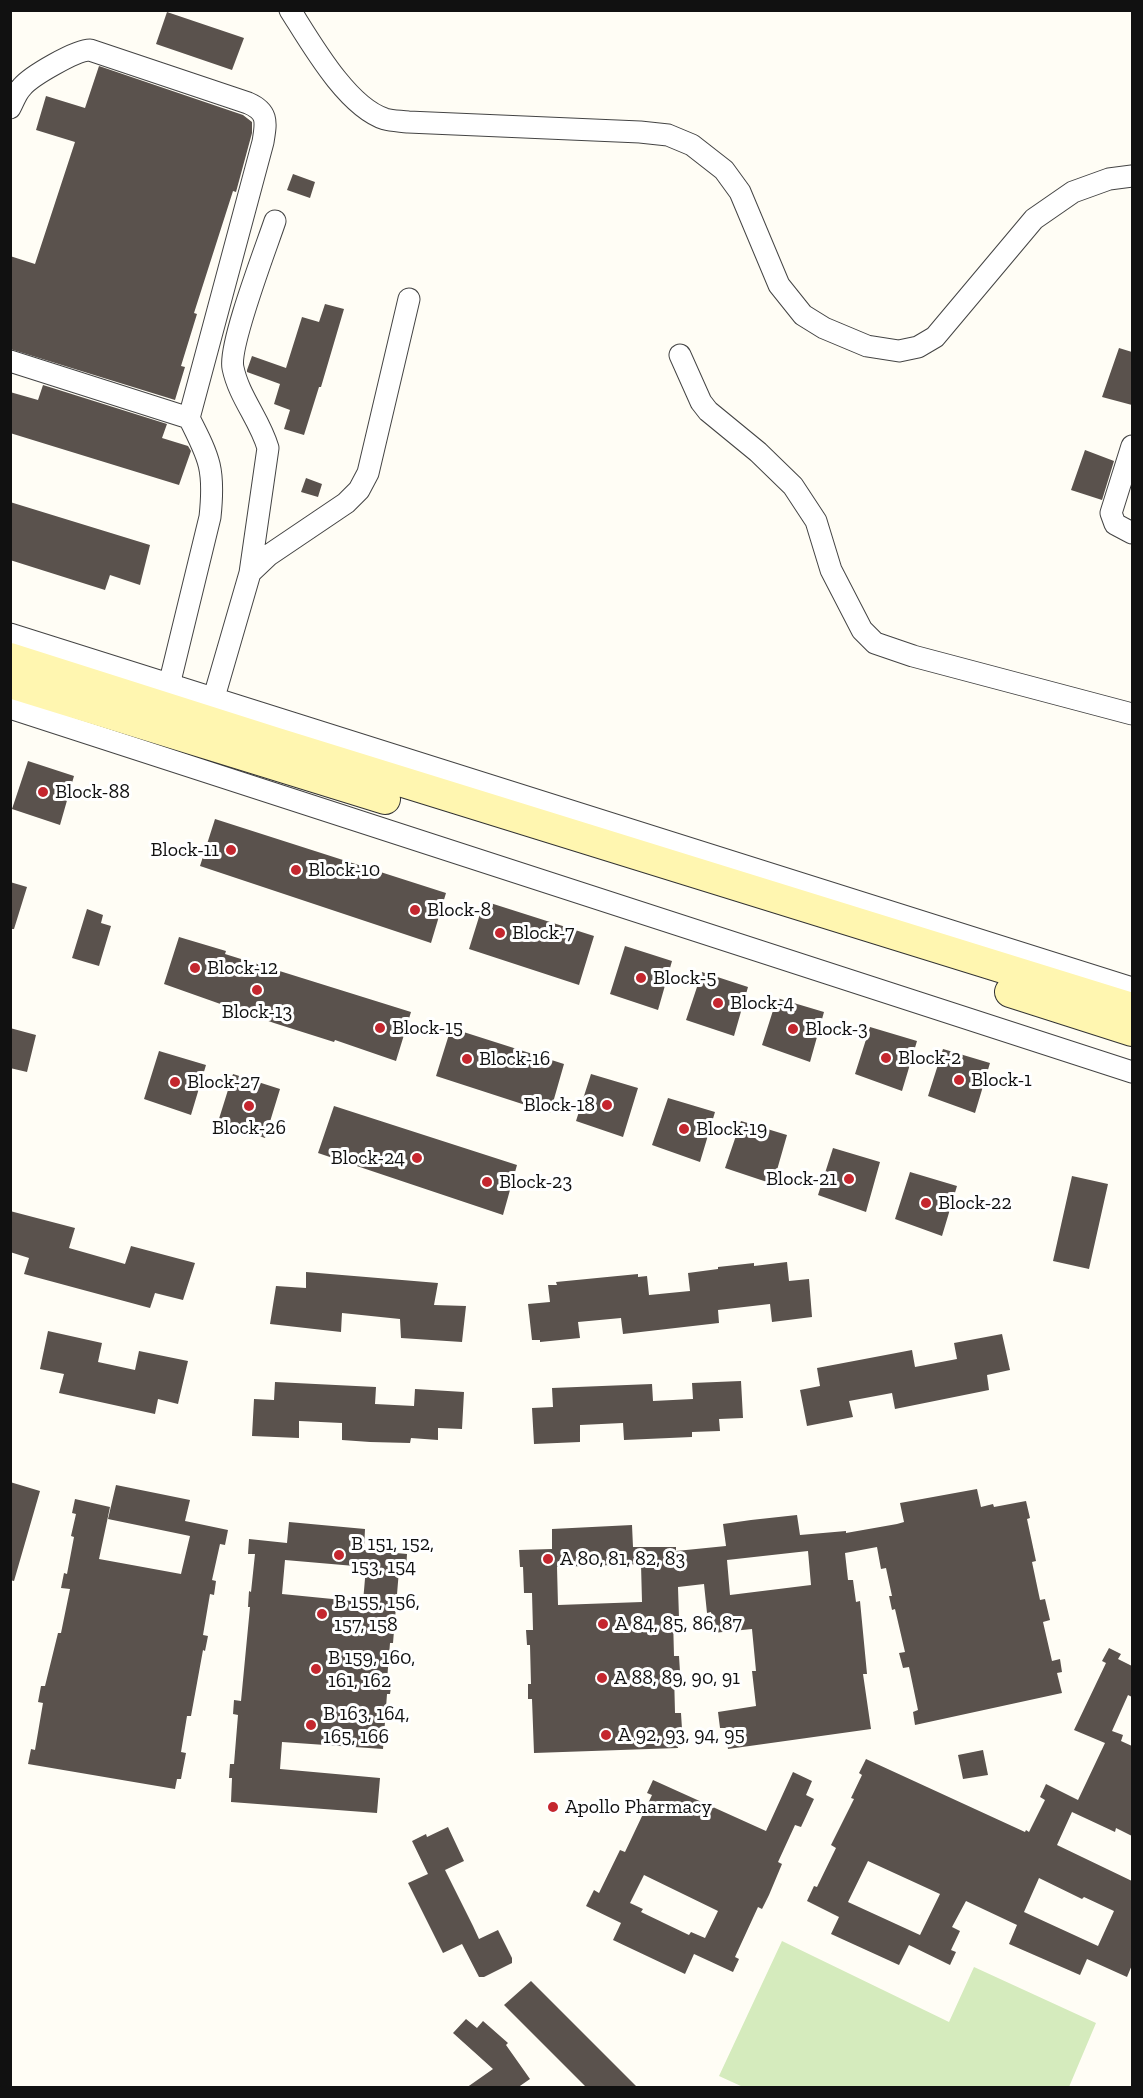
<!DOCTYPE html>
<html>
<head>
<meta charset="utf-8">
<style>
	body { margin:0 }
	#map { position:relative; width:1143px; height:2098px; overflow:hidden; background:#fffdf5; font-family:"Zilla Slab",serif }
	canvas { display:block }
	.frame { position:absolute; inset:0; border:12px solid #111; pointer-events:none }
</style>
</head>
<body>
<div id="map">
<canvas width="1143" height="2098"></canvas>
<div class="frame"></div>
</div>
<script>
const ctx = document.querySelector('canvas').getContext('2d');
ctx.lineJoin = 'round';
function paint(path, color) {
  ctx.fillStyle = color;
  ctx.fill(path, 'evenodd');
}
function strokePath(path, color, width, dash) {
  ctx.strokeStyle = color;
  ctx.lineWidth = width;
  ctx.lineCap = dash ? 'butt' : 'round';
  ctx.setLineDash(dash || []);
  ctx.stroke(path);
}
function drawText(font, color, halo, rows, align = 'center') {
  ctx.font = font + ' "Zilla Slab",serif';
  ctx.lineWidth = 6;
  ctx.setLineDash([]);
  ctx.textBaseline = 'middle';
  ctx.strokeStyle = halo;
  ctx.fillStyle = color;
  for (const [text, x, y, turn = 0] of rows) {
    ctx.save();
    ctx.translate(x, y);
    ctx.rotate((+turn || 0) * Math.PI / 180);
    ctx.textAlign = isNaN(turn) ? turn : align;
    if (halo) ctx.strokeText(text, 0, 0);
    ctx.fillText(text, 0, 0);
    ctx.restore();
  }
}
const green = new Path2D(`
	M782 1941 949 2022 974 1967 1096 2023 1069 2087H743L719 2076Z`);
const building = new Path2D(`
	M167 12 244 38 232 70 156 44Z
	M99 66 243 115 252 122V133L236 192 233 191 194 313 197 314 181 366 185 367 175 400 10 349V256L35 264 75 142 36 130 46 96 85 108Z
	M293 174 315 182 310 198 287 190Z
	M325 304 344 309 321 387H319L304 435 284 429 290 410 274 404 280 384 247 372V370L252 356 286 368 302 317 319 322Z
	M1119 348 1132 352V405L1102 397Z
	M43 385 167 424 162 438 188 446 191 451 179 485 10 433V392L38 400Z
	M1085 450 1114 461 1102 500 1071 490Z
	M306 478 322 484 318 497 301 492Z
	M10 502 150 545 140 585 110 575 105 590 10 560Z
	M28 761 74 776 60 825 12 809Z
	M215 819 446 893 431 943 200 866Z
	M10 882 27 887 14 929H10Z
	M484 901 594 936 579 985 469 949Z
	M87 909 103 915 101 923 111 926 99 966 72 958Z
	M179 937 226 951 225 954 411 1012 396 1061 335 1040 334 1042 274 1023 164 984Z
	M625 946 672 961 658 1010 610 994Z
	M702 972 748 987 734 1036 686 1020Z
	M777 998 824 1012 810 1062 762 1045Z
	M870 1027 917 1041 902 1091 855 1074Z
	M10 1028 36 1035 27 1072 10 1068Z
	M451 1028 564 1064 550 1113 436 1076Z
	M943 1049 990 1063 975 1113 928 1096Z
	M159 1051 206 1065 191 1115 144 1099Z
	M233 1074 280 1089 265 1138 218 1122Z
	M591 1074 638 1088 623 1137 576 1121Z
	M668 1098 715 1112 700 1162 652 1145Z
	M334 1106 517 1165 503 1215 318 1153Z
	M741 1121 787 1135 773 1184 725 1168Z
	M833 1148 880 1162 866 1212 818 1195Z
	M910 1172 957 1186 942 1236 895 1219Z
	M1072 1176 1108 1184 1089 1269 1053 1261Z
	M10 1211 75 1228 69 1248 125 1264 131 1246 195 1263 183 1300 155 1293 150 1308 24 1274 29 1258 10 1252Z
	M787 1262 789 1281 809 1279 812 1317 772 1322 770 1304 718 1310 719 1323 623 1334 621 1318 578 1322 580 1338 540 1342V1340H532L528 1304 550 1302 548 1285H557L556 1282 638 1274V1277L647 1276 649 1295 690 1291 688 1273 718 1269V1267L754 1263V1266Z
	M306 1272 438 1283 434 1305 466 1306 462 1342 401 1338 400 1319 342 1313 341 1332 270 1324 276 1286 306 1288Z
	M48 1331 102 1343 98 1362 135 1370 139 1351 188 1361 178 1404 158 1399 155 1414 59 1393 64 1374 40 1369Z
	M1002 1334 1010 1370 987 1375 989 1390 895 1409 892 1393 849 1401 853 1417 807 1426 800 1390 820 1386 817 1368 912 1350 915 1367 957 1359 954 1343Z
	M741 1381 743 1418 719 1419 720 1431 692 1432V1437L624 1440 623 1423 580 1425V1442L534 1444 532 1408 553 1407 552 1388 652 1384 653 1401 693 1399 692 1383Z
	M275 1382 376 1387 375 1404 414 1406 415 1389 464 1392 462 1429 438 1428V1440L411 1438 410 1443 370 1442 342 1440V1423L299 1421V1438L252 1436 254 1399 274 1400Z
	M10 1482 40 1491 14 1581 10 1580Z
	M116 1485 190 1500 185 1521 228 1530 225 1545 220 1544 212 1580 216 1581 214 1595 210 1594 203 1635 208 1636 205 1651 203 1650 191 1716H187L181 1752 186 1753 181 1779H177L175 1789 28 1764 31 1749 35 1750 43 1703 38 1702 41 1686H45L58 1633H61L70 1589 61 1588 64 1573 67 1574 74 1537 71 1536 76 1514 72 1513 75 1499 110 1507 99 1559 181 1574 190 1536 108 1519Z
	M977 1489 981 1507 993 1504 994 1507 1026 1501 1030 1518 1027 1519 1036 1561 1032 1562 1040 1600 1045 1599 1050 1620 1043 1622 1052 1661 1060 1659 1062 1672 1057 1673 1062 1693 915 1725 913 1712 918 1710 909 1667 903 1668 899 1653 905 1652 895 1609 892 1610 889 1596H892L886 1568 881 1569 877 1547 845 1553 848 1580H853L856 1602 860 1601 867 1674H863L871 1729 728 1749 725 1728H720L718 1712 756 1706 752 1671H756L752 1629 713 1633 711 1612 707 1613 704 1584 678 1587 679 1618H673L674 1656H679L680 1672 674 1673 675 1713H681L682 1729H677L678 1748 534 1753 532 1699H528V1684H531L530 1645H527L526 1630H533L532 1593H524L523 1567H520L519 1550 552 1549V1529L632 1525 633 1547H676V1551L726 1546 723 1524 751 1520 797 1515 800 1535 846 1531V1533L897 1524 904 1522 900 1503ZM808 1551 811 1585 730 1595 727 1560ZM641 1564 642 1602 558 1605 557 1567Z
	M289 1522 365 1529 364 1550 407 1554 406 1570H399L393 1643H390L387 1680H392L390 1694H387L383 1749 282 1742 280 1769 380 1778 377 1813 231 1802 232 1778H229L230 1764H234L238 1715 233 1714 234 1700 241 1701 250 1607H248L249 1591 251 1592 255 1554H248L249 1539 287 1543ZM285 1560 366 1567 363 1602 282 1594Z
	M1109 1648 1121 1654 1118 1659 1132 1666V1697L1128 1695 1112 1731 1123 1735 1121 1741 1132 1746V1836L1116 1828 1115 1832 1072 1812 1057 1845 1132 1881V1965L1127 1977 1087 1959 1080 1975 1009 1944 1017 1925 966 1901 952 1927 960 1931 951 1950 956 1952 950 1965 909 1945 899 1965 831 1934 839 1917 807 1901 814 1886 817 1887 836 1848 831 1845 854 1799 851 1798 862 1775 859 1773 866 1759 1025 1832 1026 1830 1029 1832 1045 1800 1040 1797 1046 1784 1078 1800 1105 1743 1074 1730 1106 1663 1102 1661ZM868 1861 940 1894 920 1935 848 1902ZM1039 1878 1082 1899 1084 1897 1114 1911 1098 1946 1024 1912Z
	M983 1750 988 1775 963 1779 958 1755Z
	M793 1772 812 1781 806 1795 814 1799 801 1827 795 1825 778 1862 782 1864 769 1895 762 1909 758 1907 735 1957 739 1959 733 1972 694 1954 685 1974 613 1940 621 1923 586 1906 594 1890 599 1893 620 1850 625 1852 652 1795 647 1793 653 1780 766 1831ZM644 1875 718 1911 705 1938 691 1932 689 1935 641 1912 643 1909 630 1903Z
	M448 1827 464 1861 445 1870 473 1926 479 1939 498 1930 512 1958V1963L484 1977H479L462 1944 443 1953 408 1883 428 1874 412 1841 426 1834 427 1837Z
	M531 1981 638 2088H587L504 2005Z
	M466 2019 477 2028 483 2021 508 2043 506 2045 530 2079 517 2088H466L493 2069 453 2033Z`);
const minor = new Path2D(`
	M290 10C311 43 347 107 385 119 392 121 401 121 408 122L640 132 668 135 692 145 724 170 740 192 779 285 803 315 824 328 867 346 899 351 918 347 935 337 1034 219 1073 192 1109 179 1132 176
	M10 108C14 101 16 93 22 87 31 76 76 50 90 50L248 103C269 112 266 123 263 142L189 418
	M680 355 701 402 708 411 758 452 793 486 816 521 831 570 862 630 875 643 913 656 1132 714
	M10 361 189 418C210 459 215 470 210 517L171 677 174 687 184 694
	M1132 446 1111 513 1115 524 1132 533
	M250 573 268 448C260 420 239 397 233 368 228 346 266 248 275 221
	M10 634 1132 988
	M10 708 1132 1072
	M210 711 250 573 269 555 346 503 359 490 368 473 409 299`);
const secondary = new Path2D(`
	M10 658 274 742 1132 1008
	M10 683 385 799
	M1010 992 1132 1031`);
const markers = [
	[43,792,6,"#c4262e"],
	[231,850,6,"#c4262e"],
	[296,870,6,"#c4262e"],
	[415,910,6,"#c4262e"],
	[500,933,6,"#c4262e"],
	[195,968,6,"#c4262e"],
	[641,978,6,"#c4262e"],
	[257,990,6,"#c4262e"],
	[718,1003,6,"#c4262e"],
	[380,1028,6,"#c4262e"],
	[793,1029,6,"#c4262e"],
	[886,1058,6,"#c4262e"],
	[467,1059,6,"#c4262e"],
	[959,1080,6,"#c4262e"],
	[175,1082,6,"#c4262e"],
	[607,1105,6,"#c4262e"],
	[249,1106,6,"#c4262e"],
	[684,1129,6,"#c4262e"],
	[417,1158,6,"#c4262e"],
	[849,1179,6,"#c4262e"],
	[487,1182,6,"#c4262e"],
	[926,1203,6,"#c4262e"],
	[339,1555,6,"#c4262e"],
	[548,1559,6,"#c4262e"],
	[322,1614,6,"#c4262e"],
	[603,1624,6,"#c4262e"],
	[316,1669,6,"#c4262e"],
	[602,1678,6,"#c4262e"],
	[311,1725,6,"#c4262e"],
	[606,1735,6,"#c4262e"],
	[553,1807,6,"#c4262e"]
];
const poiNames = [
	["Block-88",55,792],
	["Block-11",219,850,"right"],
	["Block-10",308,870],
	["Block-8",427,910],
	["Block-7",512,933],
	["Block-12",207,968],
	["Block-5",653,978],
	["Block-4",730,1003],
	["Block-13",257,1012,"center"],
	["Block-15",392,1028],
	["Block-3",805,1029],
	["Block-2",898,1058],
	["Block-16",479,1059],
	["Block-1",971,1080],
	["Block-27",187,1082],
	["Block-18",595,1105,"right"],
	["Block-26",249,1128,"center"],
	["Block-19",696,1129],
	["Block-24",405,1158,"right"],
	["Block-21",837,1179,"right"],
	["Block-23",499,1182],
	["Block-22",938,1203],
	["B 151, 152,",351,1544],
	["153, 154",351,1567],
	["A 80, 81, 82, 83",560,1559],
	["B 155, 156,",334,1602],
	["157, 158",334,1625],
	["A 84, 85, 86, 87",615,1624],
	["B 159, 160,",328,1658],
	["161, 162",328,1681],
	["A 88, 89, 90, 91",614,1678],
	["B 163, 164,",323,1714],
	["165, 166",323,1737],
	["A 92, 93, 94, 95",618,1735],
	["Apollo Pharmacy",565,1807]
];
paint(green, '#d5ebbd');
paint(building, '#5a524d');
strokePath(minor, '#444', 23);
strokePath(secondary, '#333', 32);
strokePath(minor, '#fff', 21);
strokePath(secondary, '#fff6b0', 30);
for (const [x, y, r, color] of markers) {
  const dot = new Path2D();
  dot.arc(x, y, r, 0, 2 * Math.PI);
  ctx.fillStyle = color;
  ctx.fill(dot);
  strokePath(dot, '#fff', 2);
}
drawText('20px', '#111', '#fff', poiNames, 'left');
</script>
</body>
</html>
